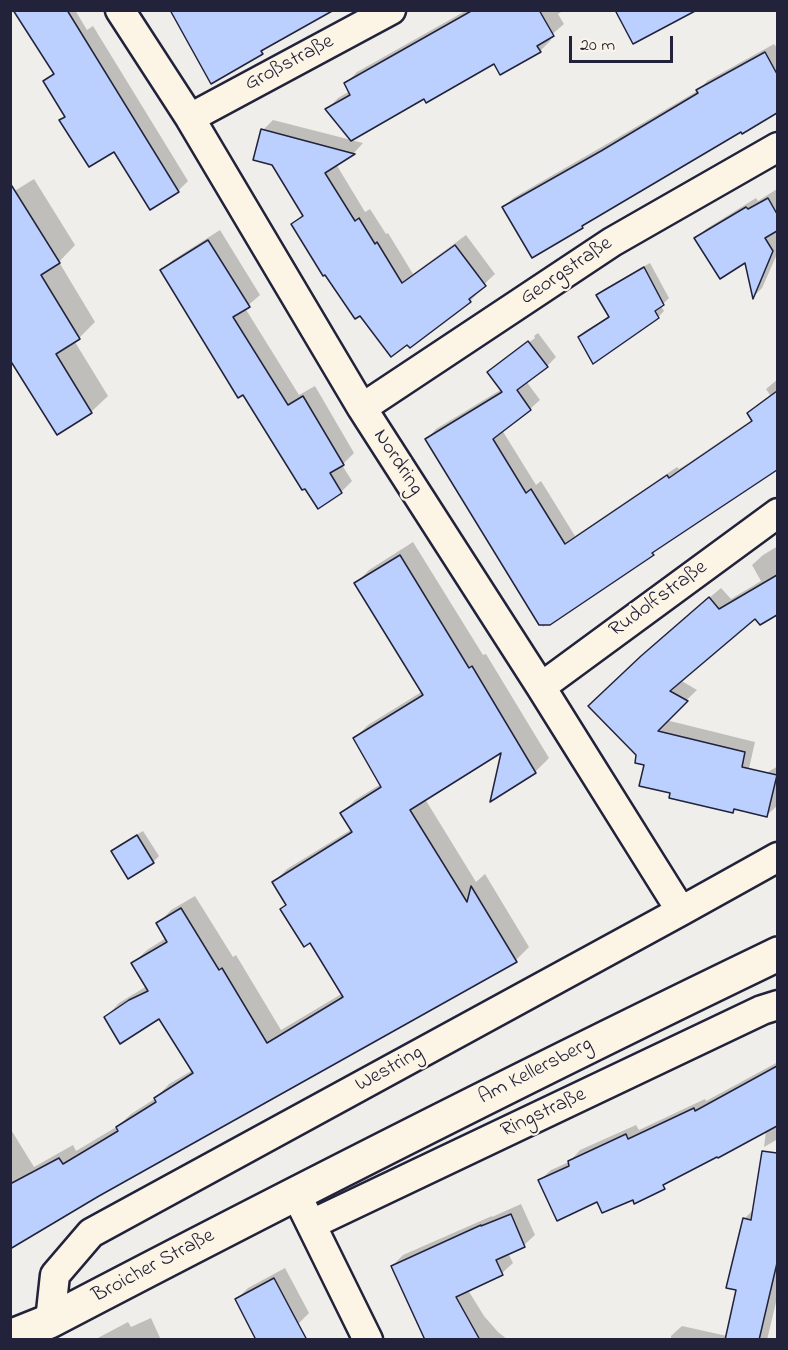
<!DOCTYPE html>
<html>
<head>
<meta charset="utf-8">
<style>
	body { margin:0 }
	#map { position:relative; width:788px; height:1350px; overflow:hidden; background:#efeeea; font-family:"Indie Flower",sans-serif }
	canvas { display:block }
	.frame { position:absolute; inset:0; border:12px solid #22223b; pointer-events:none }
	.scale { position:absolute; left:569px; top:36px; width:104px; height:27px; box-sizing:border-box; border:3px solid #22223b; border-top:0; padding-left:8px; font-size:18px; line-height:21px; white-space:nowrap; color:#22223b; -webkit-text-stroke:4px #fcf5e5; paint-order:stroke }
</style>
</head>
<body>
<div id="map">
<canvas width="788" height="1350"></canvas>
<div class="frame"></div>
<div class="scale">20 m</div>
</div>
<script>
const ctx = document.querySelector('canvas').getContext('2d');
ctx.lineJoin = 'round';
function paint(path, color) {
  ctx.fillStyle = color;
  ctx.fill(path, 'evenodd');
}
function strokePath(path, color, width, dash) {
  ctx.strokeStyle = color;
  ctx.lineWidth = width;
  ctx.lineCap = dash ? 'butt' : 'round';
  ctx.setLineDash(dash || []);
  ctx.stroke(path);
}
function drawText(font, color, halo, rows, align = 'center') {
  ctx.font = font + ' "Indie Flower",sans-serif';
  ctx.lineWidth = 4.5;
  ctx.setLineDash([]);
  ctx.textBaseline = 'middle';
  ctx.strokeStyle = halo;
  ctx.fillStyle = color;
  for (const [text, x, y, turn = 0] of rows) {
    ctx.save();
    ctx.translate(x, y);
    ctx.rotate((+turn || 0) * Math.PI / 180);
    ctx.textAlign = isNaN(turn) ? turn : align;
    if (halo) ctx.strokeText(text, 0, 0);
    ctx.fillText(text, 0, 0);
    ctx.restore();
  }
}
const shadow = new Path2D(`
	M20 10H75L87 30 93 26 188 181 178 191 114 150 61 120 65 115 45 82 54 72Z
	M467 10H564L558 14 564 24 549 37 551 40 540 51 494 62 425 97 327 109 338 98 350 91 346 83 357 72Z
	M774 44 778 49V112L742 132 741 131 589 220 582 227 504 207 513 198 612 141 699 90 707 81Z
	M273 120 363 143 354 153 336 164 365 212 370 209 386 234 388 233 413 274 466 235 495 274 479 289 481 290 470 301 410 346 293 224 303 214 263 130Z
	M34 179 75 245 59 262 95 322 75 342 108 396 91 412 57 433 13 192Z
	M777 189 778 252 762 288 754 296 746 261 696 239 706 229 756 198 758 201Z
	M220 230 260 295 245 308 299 395 315 386 354 453 342 465 352 481 341 492 244 393 161 271 173 260Z
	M650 263 669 298 661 306 664 311 658 317 579 337 585 331 610 316 598 295 604 289Z
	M538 333 556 357 547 366 526 381 540 400 530 409 502 430 536 485 541 481 575 536 677 467 679 469 690 462 753 419 749 413 758 404 770 395 766 389 778 379V468L661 545 653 553 543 627 427 439 436 429 502 389 489 372 497 364V366L535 338 534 336Z
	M413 542 483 655 486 654 549 758 535 772 492 798 504 750 425 799 476 882 485 874 529 947 516 960 99 1195 10 1247V1128L34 1167 73 1145 76 1151 118 1126 131 1114 156 1098 169 1084 193 1070 160 1017H106L119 1003 147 986 133 963 147 950 166 938 158 924 171 910 195 896 233 957 236 955 281 1030 343 993 310 941 282 909 287 904 274 882 287 869 352 829 342 813 355 800 381 784 355 738 368 725 423 691 356 583 369 570Z
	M778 546V614L760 623 756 616 680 680 697 690 666 720 755 742 745 786 778 766V805L767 815 672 792 590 706 653 645 721 588 731 599 761 581 752 565 763 555Z
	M143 831 159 856 153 862 113 851 119 845Z
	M778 1062V1139L764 1147 766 1131 598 1200 540 1180 551 1170 569 1162 580 1150 636 1125 639 1130 705 1099 706 1101Z
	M521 1204 535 1235 524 1245 508 1253 513 1263 502 1273 468 1290 484 1316 498 1332 508 1340H427L392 1266 403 1255 492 1216V1217Z
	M755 1208 778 1214V1294L767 1340H671V1336L682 1326 727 1336 737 1289 744 1219Z
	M285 1268 309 1313 298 1324 237 1299 248 1288Z
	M151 1318 161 1340H94L128 1322 131 1327Z`);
const building = new Path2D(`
	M13 10H67L179 192 150 210 114 152 89 167 59 120 65 117 43 81 54 74Z
	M170 10H334L261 51 263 54 211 84Z
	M473 10H539L554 36 537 46 541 52 500 75 494 64 426 103 424 99 351 141 325 109 350 95 344 83Z
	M615 10H697L633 44Z
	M765 52 777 74V113L742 134 741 132 582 226 583 228 532 258 502 207 601 151 698 93 696 90Z
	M261 129 355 154 325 173 355 221 359 218 375 244 377 242 402 283 455 245 486 286 469 299 471 302 410 348 407 345 391 357 360 316 355 319 325 275 323 276 291 224 303 216 272 165 253 160Z
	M10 183 60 263 41 275 80 339 56 354 92 413 57 435 10 360Z
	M768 198 777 214V231L765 238 773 251 753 299 745 263 720 279 694 238 746 207 748 209Z
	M208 240 250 307 233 317 288 405 303 396 344 465 330 473 342 493 318 509 305 489 302 490 243 395 238 398 160 270Z
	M644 267 664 305 655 311 659 318 593 364 578 337 609 317 596 295Z
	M528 341 548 367 517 390 531 410 493 439 526 493 531 489 565 544 667 475 669 478 679 471 752 421 747 413 777 391V470L652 553 654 555 550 625H539L425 439 502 392 487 372Z
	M400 555 469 668 472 666 536 773 490 802 501 753 410 810 467 902 471 886 517 962 99 1196 10 1249V1184L59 1158 63 1164 118 1131 116 1127 156 1102 154 1098 193 1073 159 1019 120 1044 104 1017 129 1000 148 991 131 963 167 942 156 923 181 908 219 970 222 968 267 1043 343 997 310 943 304 947 280 909 286 905 272 882 352 832 340 813 381 787 353 738 423 695 354 583Z
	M777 575V615L760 625 755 619 670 691 688 701 658 731 745 752 742 767 777 775 767 817 734 809 733 813 669 798 670 793 639 786 644 765 635 763 636 755 588 706 641 656 709 597 719 609Z
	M137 835 154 863 128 879 111 851Z
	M777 1066V1126L718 1158 717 1157 663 1185 665 1189 634 1204 633 1200 602 1213 597 1202 557 1221 538 1180 569 1166 568 1161 626 1134 628 1139 694 1108 695 1111Z
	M762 1151 777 1153V1263L759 1340H725L736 1290 726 1288 743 1218 751 1220Z
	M511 1214 525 1247 496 1260 503 1275 456 1297 480 1340H425L391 1266 481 1225V1226Z
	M274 1278 292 1312 307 1340H256L235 1299Z`);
const minor = new Path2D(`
	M120 10 190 118 362 408 541 687 681 911
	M190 118 391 10
	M362 408 612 242 778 147
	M541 687 778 513
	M303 1208 368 1340
	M312 1224 762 1010 778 1005
	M50 1321 55 1275 91 1233 681 911 778 857`);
const secondary = new Path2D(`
	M10 1337 50 1321C291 1195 533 1072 778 954`);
const streetNames = [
	["Großstraße",290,64,-28],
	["Georgstraße",567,272,-34],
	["Nordring",397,463,57],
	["Rudolfstraße",659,600,-36],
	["Westring",390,1070,-29],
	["Am Kellersberg",536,1072,-27],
	["Ringstraße",544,1114,-25],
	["Broicher Straße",154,1267,-28]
];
paint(shadow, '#0003');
paint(building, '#bbd0ff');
strokePath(building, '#22223b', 1.5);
strokePath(minor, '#22223b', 33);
strokePath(secondary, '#22223b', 38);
strokePath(minor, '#fcf5e5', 28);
strokePath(secondary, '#fcf5e5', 33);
drawText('21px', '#22223b', '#fcf5e5', streetNames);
</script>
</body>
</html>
